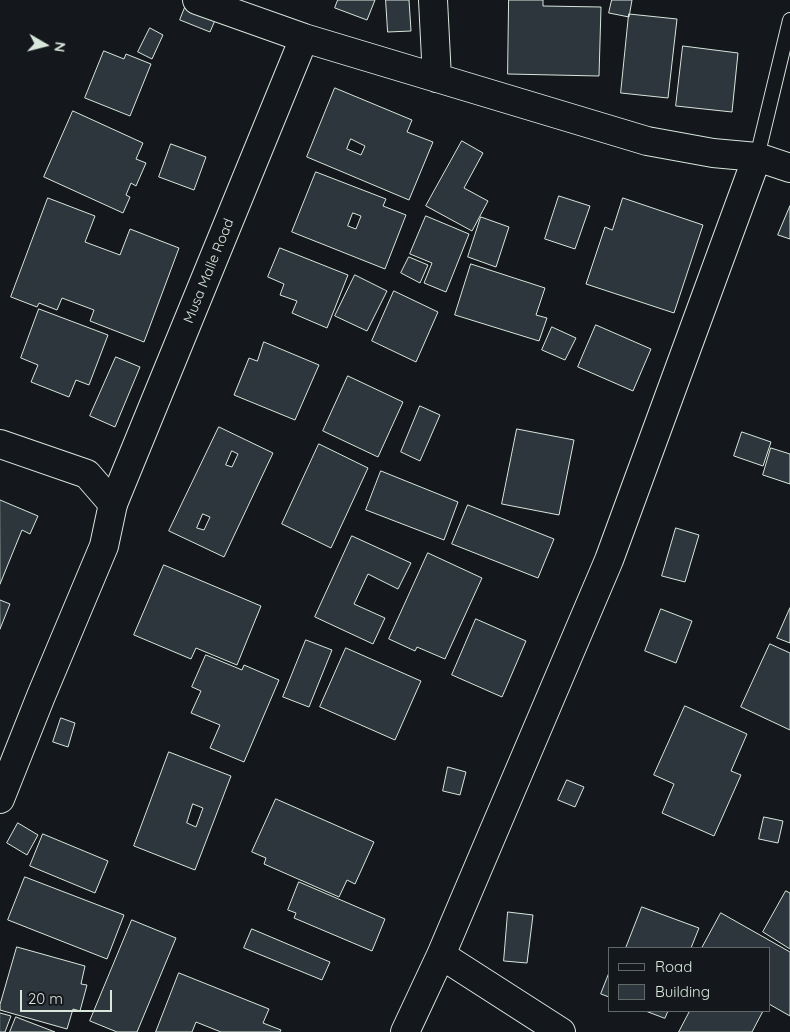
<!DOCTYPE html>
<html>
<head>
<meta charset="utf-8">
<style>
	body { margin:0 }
	#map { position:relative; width:790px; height:1032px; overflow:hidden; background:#14181c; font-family:Quicksand,sans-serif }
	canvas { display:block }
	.legend { position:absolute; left:608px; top:947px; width:162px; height:65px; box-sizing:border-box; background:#14181c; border:1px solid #626a69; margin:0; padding:6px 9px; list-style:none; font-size:15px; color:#d8e6dc }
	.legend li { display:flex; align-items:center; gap:10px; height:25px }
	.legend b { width:25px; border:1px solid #626a69 }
	.north { position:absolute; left:20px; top:20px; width:50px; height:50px; -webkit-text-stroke:4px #14181c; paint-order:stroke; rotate:98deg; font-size:14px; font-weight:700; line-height:20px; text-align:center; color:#d8e6dc }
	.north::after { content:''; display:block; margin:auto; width:18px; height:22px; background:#d8e6dc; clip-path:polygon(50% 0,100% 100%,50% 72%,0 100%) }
	.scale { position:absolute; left:20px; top:990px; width:92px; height:22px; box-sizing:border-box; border:2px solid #d8e6dc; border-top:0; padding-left:6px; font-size:15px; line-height:18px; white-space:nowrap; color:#d8e6dc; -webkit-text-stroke:4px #14181c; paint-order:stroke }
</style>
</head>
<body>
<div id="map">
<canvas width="790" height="1032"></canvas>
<ul class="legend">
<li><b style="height:6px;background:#14181c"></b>Road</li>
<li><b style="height:14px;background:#2c363c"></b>Building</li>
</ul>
<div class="north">N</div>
<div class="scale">20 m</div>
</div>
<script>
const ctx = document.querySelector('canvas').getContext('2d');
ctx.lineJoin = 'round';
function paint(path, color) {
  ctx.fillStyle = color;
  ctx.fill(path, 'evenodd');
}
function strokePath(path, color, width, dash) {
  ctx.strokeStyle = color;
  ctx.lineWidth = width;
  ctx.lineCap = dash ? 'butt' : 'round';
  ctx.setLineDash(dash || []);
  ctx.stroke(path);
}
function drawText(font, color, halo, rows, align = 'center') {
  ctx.font = font + ' Quicksand,sans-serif';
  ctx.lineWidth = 4;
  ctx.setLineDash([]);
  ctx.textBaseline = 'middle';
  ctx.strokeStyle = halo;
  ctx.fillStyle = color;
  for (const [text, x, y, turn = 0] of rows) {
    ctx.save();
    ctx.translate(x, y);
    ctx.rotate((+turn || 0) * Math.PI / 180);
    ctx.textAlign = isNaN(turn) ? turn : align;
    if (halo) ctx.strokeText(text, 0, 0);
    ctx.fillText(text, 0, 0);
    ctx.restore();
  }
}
const building = new Path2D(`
	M338 0H375L367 20 335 8Z
	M386 0H409L411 31 388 32Z
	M509 0H543V6L601 7 599 76 508 74Z
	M612 0H632L629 17 609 13Z
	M186 5 216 18 210 32 180 20Z
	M629 14 677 19 668 98 621 93Z
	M150 28 163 35 152 59 138 52Z
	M683 46 738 53 732 112 676 106Z
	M104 51 124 59 126 54 151 64 130 116 85 98Z
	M335 88 412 120 407 132 433 142 409 200 307 157ZM351 139 365 146 361 155 347 149Z
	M73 111 143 143 136 159 146 163 136 186 131 183 126 195 130 197 123 213 44 177Z
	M462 141 483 153 464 188 488 201 472 231 426 206Z
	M171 144 206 157 194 190 159 177Z
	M316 172 386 199 383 206 406 215 385 269 292 232ZM353 213 361 216 356 229 348 226Z
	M559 196 590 206 575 249 545 239Z
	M48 198 95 216 85 242 120 255 130 229 179 248 144 342 90 321 94 310 62 298 57 310 39 303 37 307 11 297Z
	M623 198 703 225 674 313 586 284 605 227 612 230Z
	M790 206V239L778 235Z
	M426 216 469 234 446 292 424 283 432 263 410 254Z
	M481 217 509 227 496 267 468 257Z
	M280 248 348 275 327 328 292 313 297 301 280 295 284 284 268 277Z
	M409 257 428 265 420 283 401 273Z
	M471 264 545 288 536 315 547 318 539 341 455 315Z
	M355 275 387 291 367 331 335 316Z
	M394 291 438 312 416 362 372 341Z
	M39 309 108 335 89 385 76 380 69 397 31 382 38 365 21 358Z
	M596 325 651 349 633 391 578 367Z
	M552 327 576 338 565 360 542 350Z
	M264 342 319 365 295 420 234 395 249 358 257 361Z
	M116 357 140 367 115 427 90 416Z
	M348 376 403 402 378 457 323 431Z
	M420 406 440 415 420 461 401 452Z
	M219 427 273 453 224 557 169 531ZM232 451 238 454 232 467 226 465ZM203 514 210 517 204 530 197 528Z
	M517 429 574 440 559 515 502 504Z
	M742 432 771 442 763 466 734 456Z
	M319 444 368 468 331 548 282 524Z
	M771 448 790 454V484L763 475Z
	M381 471 458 502 444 540 366 510Z
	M0 500 38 516 30 534 22 530 0 584Z
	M468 505 554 539 538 578 452 544Z
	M676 528 699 535 685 582 662 576Z
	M352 536 411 563 398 589 368 574 354 604 385 618 373 644 315 617Z
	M428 553 482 578 445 659 417 647 415 651 389 639Z
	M164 565 261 606 237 665 196 648 191 659 134 635Z
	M0 600 10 604 0 629Z
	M790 608V643L777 638Z
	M661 609 692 621 676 663 645 651Z
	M476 619 526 641 502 697 452 675Z
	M306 640 332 650 309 707 283 697Z
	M770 644 790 653V730L741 707Z
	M346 648 421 681 395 740 320 707Z
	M206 655 242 670 244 665 279 680 244 762 210 748 220 725 191 713 201 691 192 687Z
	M685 706 747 734 731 771 741 775 714 836 662 813 674 784 654 775Z
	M61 718 75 723 68 747 53 742Z
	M169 752 231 776 195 870 134 846ZM193 804 203 808 196 827 187 823Z
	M448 767 466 772 460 795 443 791Z
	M567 780 584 787 575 807 558 800Z
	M276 799 374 842 355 884 347 880 339 897 264 864 266 858 252 852Z
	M764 817 783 821 778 843 759 839Z
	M18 823 38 835 27 855 7 843Z
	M43 834 108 861 95 893 30 866Z
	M25 877 124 915 107 959 8 920Z
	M299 882 385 919 372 951 294 918 296 913 288 910Z
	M786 891 790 893V949L763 932Z
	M642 907 699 928 691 948H626Z
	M508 912 533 915 527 963 504 961Z
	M721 913 790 952V1016L769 1004V948H702Z
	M132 920 176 938 137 1032H117L90 1021Z
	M252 929 330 962 322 980 244 948Z
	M17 947 85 966 81 984 87 985 80 1011 73 1009 67 1029 0 1010V1005Z
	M179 973 269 1009 263 1023 281 1030 280 1032H221L196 1022 192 1032H156Z
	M609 973V997L601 994Z
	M646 1011H668L665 1018Z
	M690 1011H763L752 1032H679Z
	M0 1013 11 1016 5 1032H0Z
	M16 1017 55 1032H10Z`);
const service = new Path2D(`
	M757 157 790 20`);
const minor = new Path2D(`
	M197 0 304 38 647 141 713 153 757 157 790 168
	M433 0 437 78
	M113 504 304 38
	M441 955 561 1032
	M405 1032 441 955 609 560 757 157`);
const tertiary = new Path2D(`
	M0 444 87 474 113 504 104 546 41 696 0 799`);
const streetNames = [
	["Musa Malle Road",209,271,-68]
];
paint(building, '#2c363c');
strokePath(building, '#d8e6dc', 1);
strokePath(service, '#d8e6dc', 16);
strokePath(minor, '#d8e6dc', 30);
strokePath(tertiary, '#d8e6dc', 30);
strokePath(service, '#14181c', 14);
strokePath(minor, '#14181c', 28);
strokePath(tertiary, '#14181c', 28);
drawText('14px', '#d8e6dc', '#14181c', streetNames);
</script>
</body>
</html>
